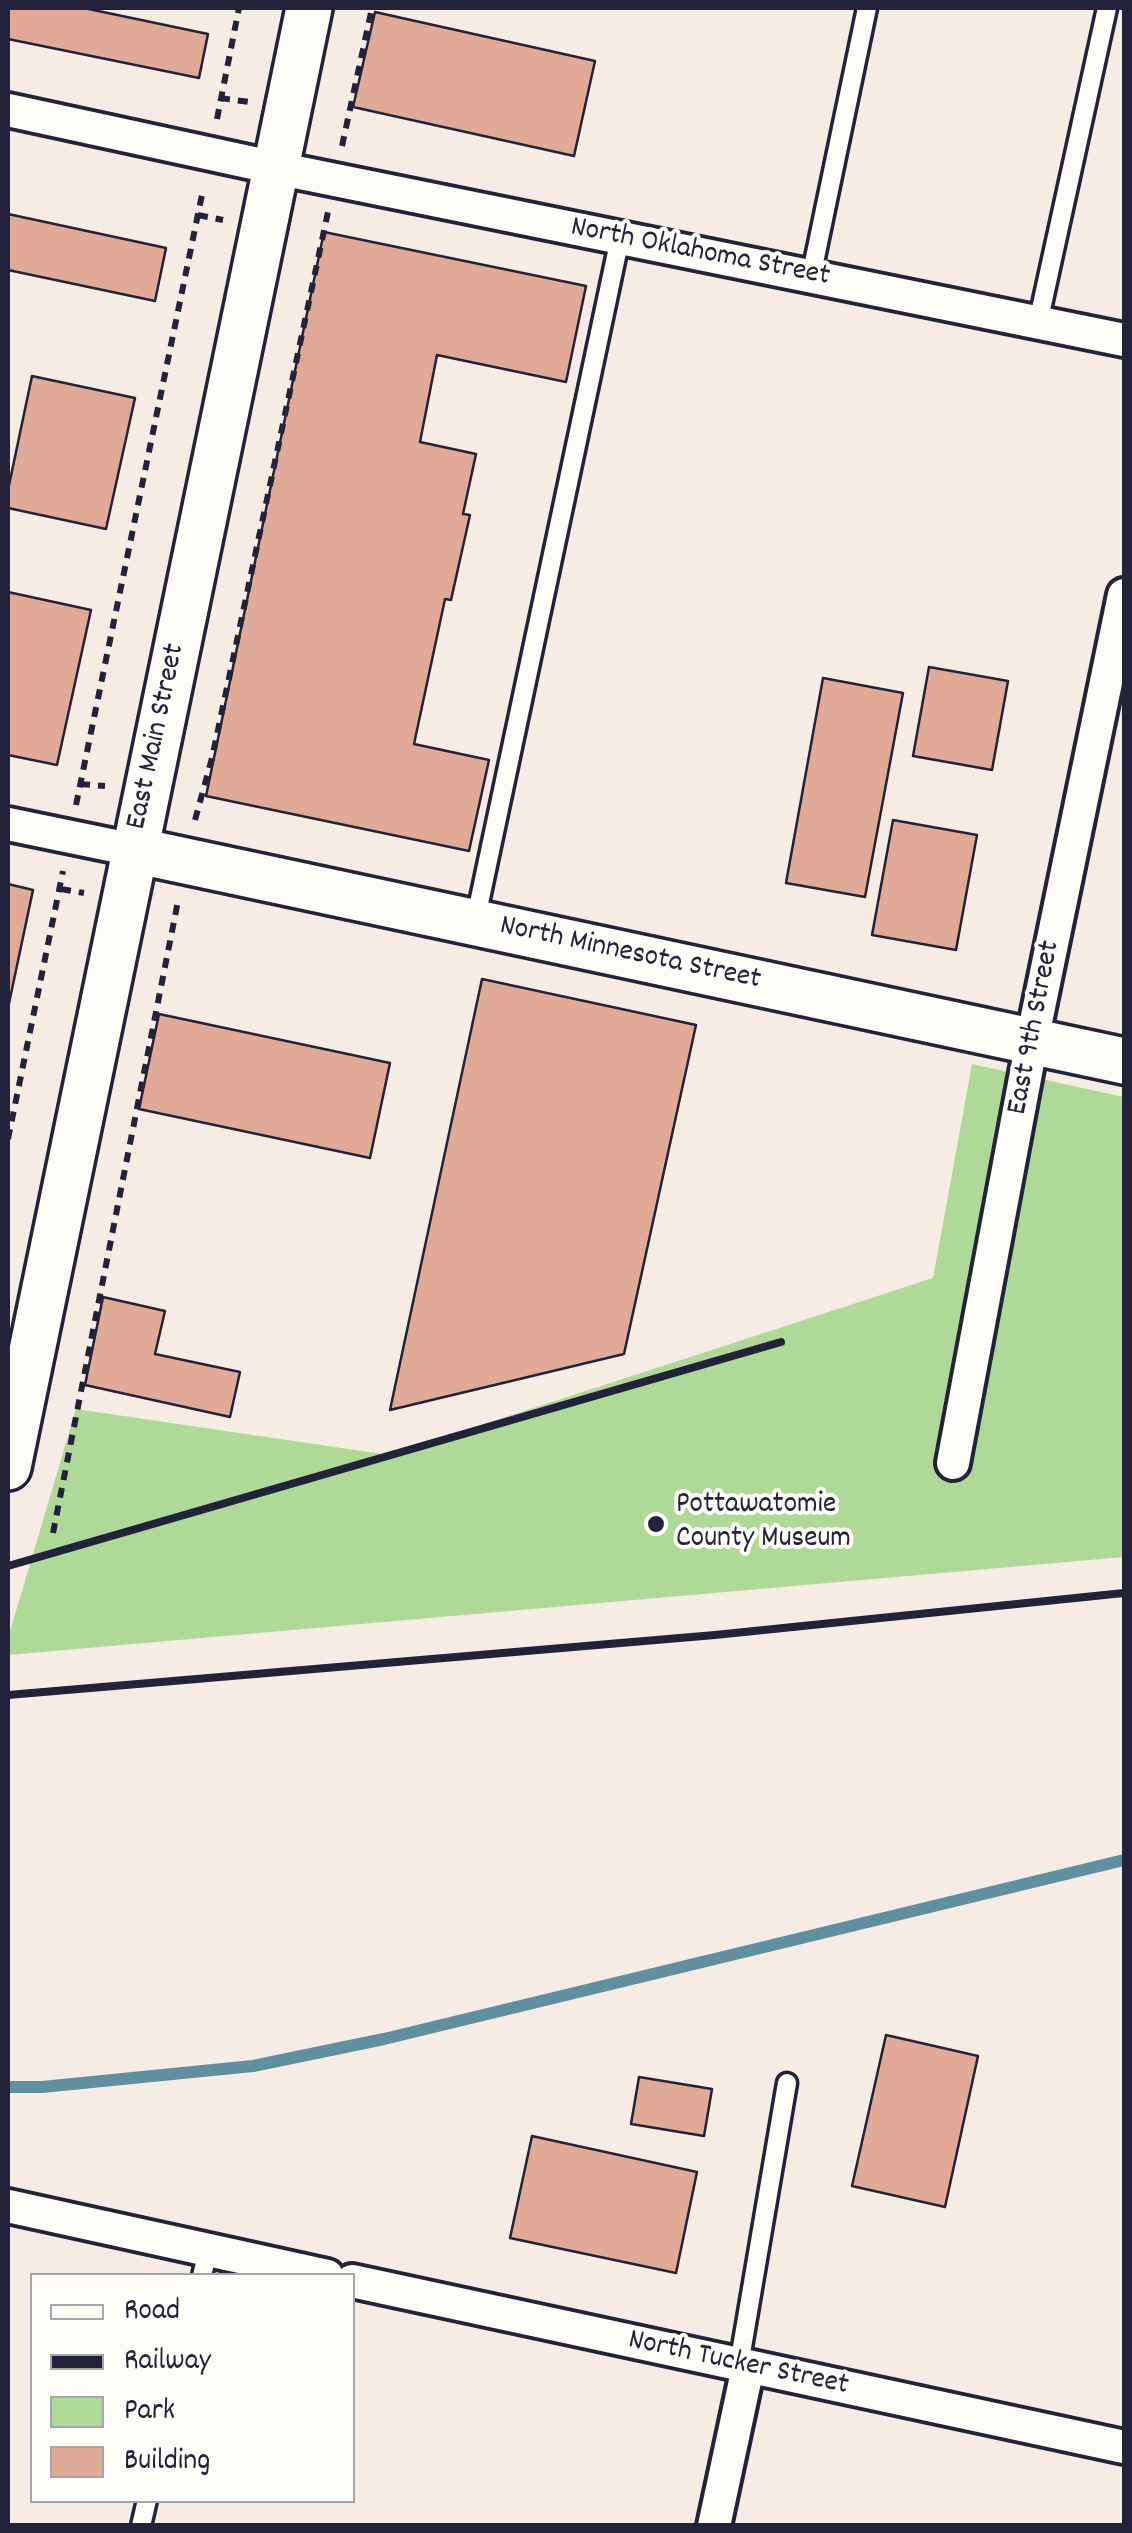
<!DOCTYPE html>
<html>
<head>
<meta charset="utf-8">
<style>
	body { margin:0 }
	#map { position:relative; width:1132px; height:2533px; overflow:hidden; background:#f7ece4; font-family:Dekko,sans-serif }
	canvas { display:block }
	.frame { position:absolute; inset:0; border:10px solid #22223b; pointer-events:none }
	.legend { position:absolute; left:30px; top:2273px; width:325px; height:230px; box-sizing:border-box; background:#fdfcf7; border:2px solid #a5a5ac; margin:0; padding:12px 18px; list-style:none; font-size:30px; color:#22223b }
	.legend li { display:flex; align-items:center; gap:20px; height:50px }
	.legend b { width:50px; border:2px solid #a5a5ac }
</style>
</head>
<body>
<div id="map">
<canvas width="1132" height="2533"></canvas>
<div class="frame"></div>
<ul class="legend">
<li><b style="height:12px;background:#fdfcf7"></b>Road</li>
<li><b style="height:12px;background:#22223b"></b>Railway</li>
<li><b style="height:28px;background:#afd996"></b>Park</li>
<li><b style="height:28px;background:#e0aa96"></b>Building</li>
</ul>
</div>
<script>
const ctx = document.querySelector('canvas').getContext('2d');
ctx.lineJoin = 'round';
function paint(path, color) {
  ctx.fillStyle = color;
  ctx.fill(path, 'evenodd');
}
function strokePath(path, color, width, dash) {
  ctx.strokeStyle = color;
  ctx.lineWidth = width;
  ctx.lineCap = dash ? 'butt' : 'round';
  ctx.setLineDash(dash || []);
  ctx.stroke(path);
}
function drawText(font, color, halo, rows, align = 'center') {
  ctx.font = font + ' Dekko,sans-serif';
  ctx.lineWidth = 8;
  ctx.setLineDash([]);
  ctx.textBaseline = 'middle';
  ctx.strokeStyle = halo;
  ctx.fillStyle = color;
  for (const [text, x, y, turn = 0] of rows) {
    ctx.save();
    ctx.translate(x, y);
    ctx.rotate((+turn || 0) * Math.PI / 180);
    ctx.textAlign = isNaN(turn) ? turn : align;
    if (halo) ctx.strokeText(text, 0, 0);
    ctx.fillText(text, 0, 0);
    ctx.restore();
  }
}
const green = new Path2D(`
	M972 1064 1124 1097V1557L8 1655V1638L76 1409 389 1455 933 1278Z`);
const stream = new Path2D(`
	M8 2087H42L253 2066 384 2039 1124 1860`);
const building = new Path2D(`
	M8 8H84L208 34 199 78 8 39Z
	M375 12 595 61 574 156 353 107Z
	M8 214 166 248 155 301 8 270Z
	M324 232 586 286 566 382 437 355 420 442 476 454 463 514 470 515 451 600 445 599 414 744 489 760 469 851 206 796Z
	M32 376 135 398 106 529 8 508V490Z
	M8 592 91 610 57 765 8 755Z
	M929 667 1008 681 992 770 913 756Z
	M823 678 903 693 865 897 786 883Z
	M893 820 977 835 956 950 872 935Z
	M8 884 33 890 8 1008Z
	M482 979 696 1025 624 1354 390 1410Z
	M159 1014 390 1063 370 1158 139 1109Z
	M103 1297 165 1311 155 1354 240 1372 230 1417 85 1385Z
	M886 2035 978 2056 945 2207 852 2186Z
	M639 2077 712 2089 704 2136 631 2124Z
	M532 2136 697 2172 676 2273 510 2238Z`);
const path = new Path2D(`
	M220 98 249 102
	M217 119 239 8
	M342 146 372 8
	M198 215 223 220
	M80 784 105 786
	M76 805 203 190
	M195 820 212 758 328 212
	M61 889 84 893
	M8 1139 63 871
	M53 1533 178 901`);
const lane = new Path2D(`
	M811 277 867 8
	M1038 323 1107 8
	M475 922 620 238
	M202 2276 208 2250
	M739 2365 787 2083
	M141 2526 147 2500`);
const street = new Path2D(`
	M8 110 276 168 1124 340
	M8 824 134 850
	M953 1463 1032 1041 1124 595
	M8 2206 327 2276
	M352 2281 1124 2447
	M714 2526 748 2367`);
const secondary = new Path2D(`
	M134 850 1124 1061
	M8 1467 309 8`);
const rail = new Path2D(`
	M8 1566 781 1342
	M8 1695 715 1635 1124 1593`);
const markers = [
	[656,1524,10,"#22223b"]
];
const streetNames = [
	["North Oklahoma Street",700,254,11],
	["East Main Street",158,737,-78],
	["North Minnesota Street",630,955,12],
	["East 9th Street",1036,1028,-79],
	["North Tucker Street",738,2365,12]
];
const poiNames = [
	["Pottawatomie",676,1507],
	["County Museum",676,1541]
];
paint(green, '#afd996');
strokePath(stream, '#5f8fa1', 12);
paint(building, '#e0aa96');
strokePath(building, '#22223b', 2.5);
strokePath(lane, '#22223b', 25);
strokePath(street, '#22223b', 40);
strokePath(secondary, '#22223b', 52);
strokePath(path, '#22223b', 6, [10, 8]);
strokePath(lane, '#fdfcf7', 18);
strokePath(street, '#fdfcf7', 32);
strokePath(secondary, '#fdfcf7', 45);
strokePath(rail, '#22223b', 8);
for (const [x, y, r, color] of markers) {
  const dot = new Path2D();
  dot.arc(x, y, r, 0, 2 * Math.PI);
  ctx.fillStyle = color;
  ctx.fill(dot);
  strokePath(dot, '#fdfcf7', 4);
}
drawText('30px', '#22223b', '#fdfcf7', streetNames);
drawText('30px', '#22223b', '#fdfcf7', poiNames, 'left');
</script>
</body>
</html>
